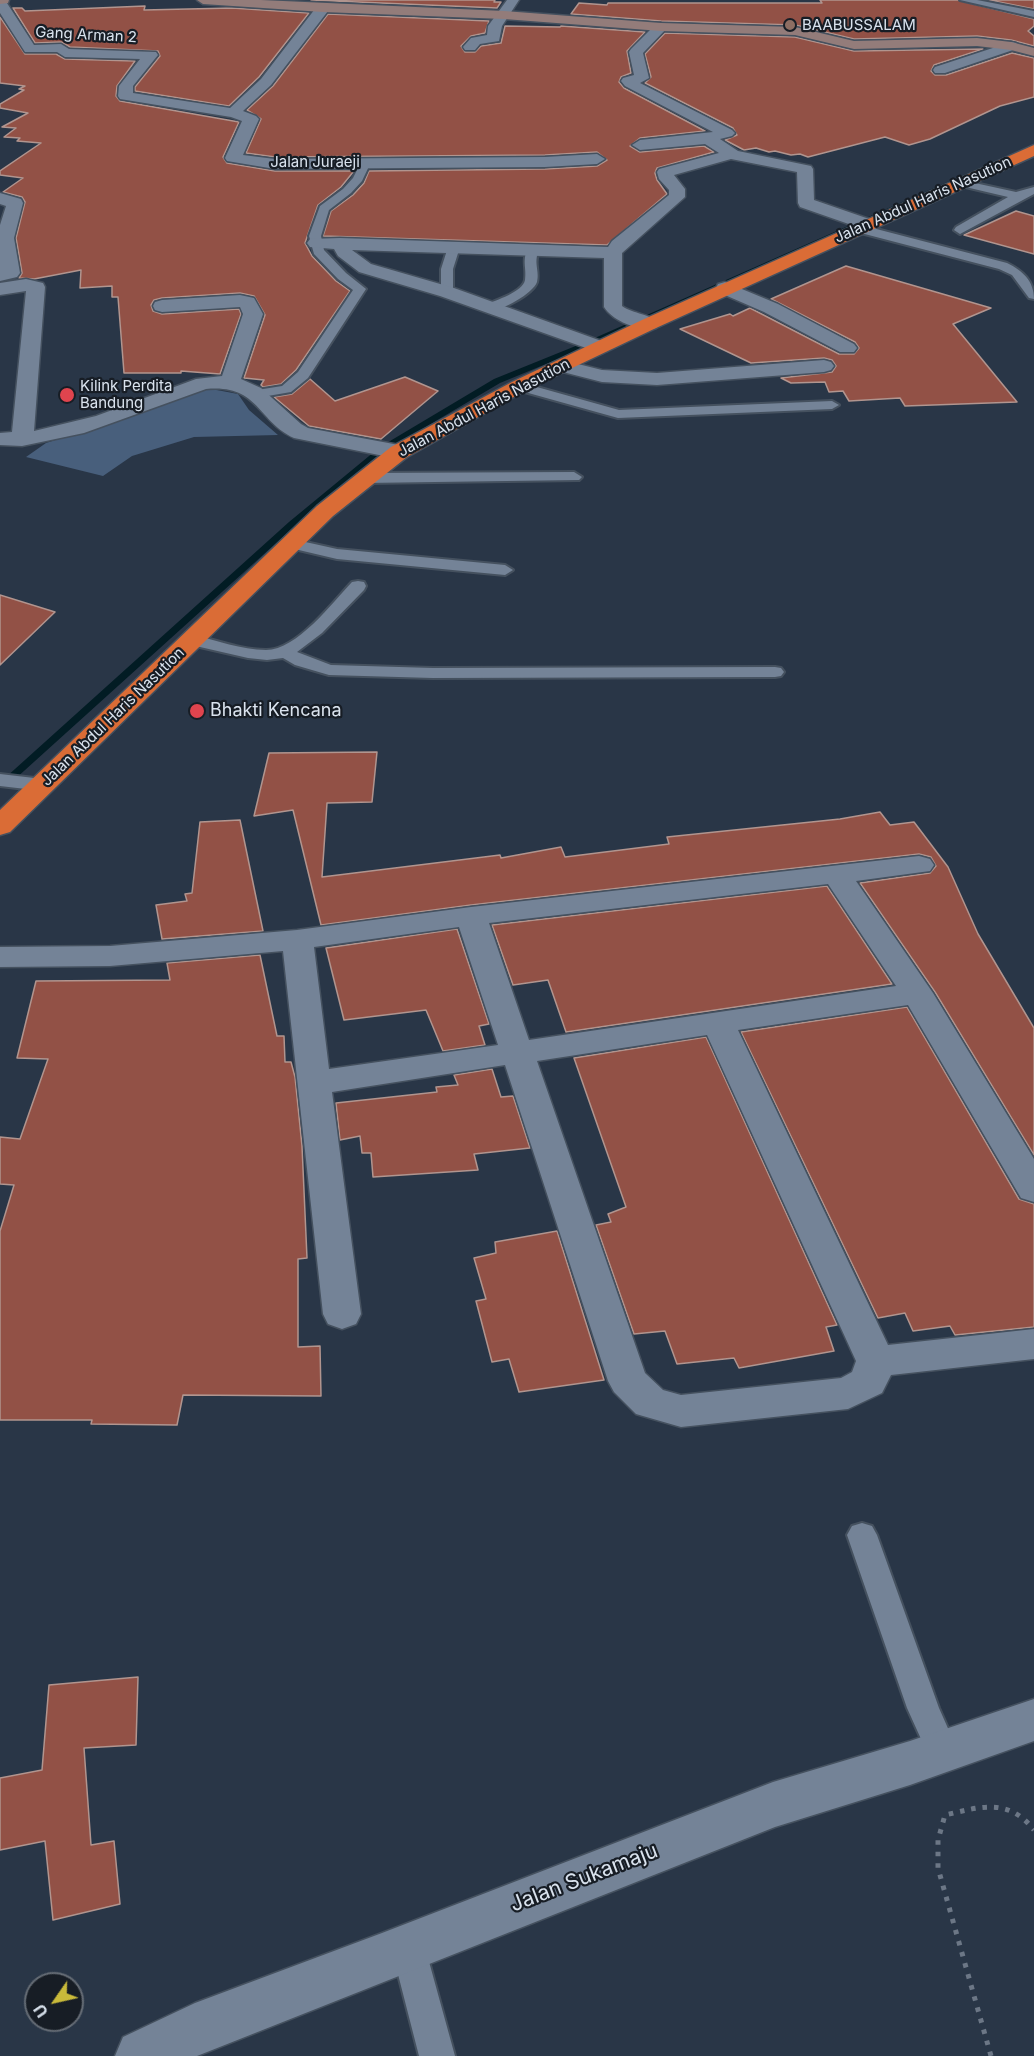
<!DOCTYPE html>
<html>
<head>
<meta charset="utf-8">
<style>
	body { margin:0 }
	#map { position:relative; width:1034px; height:2056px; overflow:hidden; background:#293647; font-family:Inter,sans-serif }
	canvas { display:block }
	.north { position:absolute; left:24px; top:1972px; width:60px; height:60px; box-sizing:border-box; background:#171d25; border:2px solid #656c75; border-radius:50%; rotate:236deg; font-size:16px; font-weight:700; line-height:24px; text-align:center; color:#dae3ee }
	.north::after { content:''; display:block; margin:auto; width:21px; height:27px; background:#c9ba3a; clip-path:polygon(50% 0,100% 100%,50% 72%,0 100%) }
</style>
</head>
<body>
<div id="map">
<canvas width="1034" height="2056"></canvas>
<div class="north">U</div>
</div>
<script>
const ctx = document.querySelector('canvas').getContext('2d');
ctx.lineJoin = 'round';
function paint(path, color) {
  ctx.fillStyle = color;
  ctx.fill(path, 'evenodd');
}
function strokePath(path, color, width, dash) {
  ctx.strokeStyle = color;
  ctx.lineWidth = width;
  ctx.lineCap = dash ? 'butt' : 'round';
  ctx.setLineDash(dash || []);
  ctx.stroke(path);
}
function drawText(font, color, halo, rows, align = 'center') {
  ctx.font = font + ' Inter,sans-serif';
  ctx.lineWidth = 4.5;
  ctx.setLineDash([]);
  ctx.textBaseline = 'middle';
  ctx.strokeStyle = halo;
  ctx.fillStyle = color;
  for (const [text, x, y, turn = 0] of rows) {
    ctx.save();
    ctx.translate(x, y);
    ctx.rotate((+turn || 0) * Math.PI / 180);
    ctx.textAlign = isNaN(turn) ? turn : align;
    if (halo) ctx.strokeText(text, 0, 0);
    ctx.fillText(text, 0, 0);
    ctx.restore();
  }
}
const green = new Path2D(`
	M206 388 238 394 249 410 278 435 194 437 132 456 103 476 26 457 46 443 127 417Z`);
const stream = new Path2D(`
	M986 165 991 166 592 345 500 383 385 451 295 526 14 780 10 781 5 778 289 522 380 447 494 379 588 341Z`);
const building = new Path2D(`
	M311 0H495L494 2H501L497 8Z
	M820 0H958L1034 19V26L1028 31 1034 36V46L1011 40 977 36 854 39 795 25 661 21 571 14 579 3 607 5 608 3H822Z
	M989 0H1034V9Z
	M145 6 144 10 232 8 309 13 259 77 229 106 135 91V87L160 56 158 51 70 47 61 42 35 43 13 8H22L25 11Z
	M328 14 489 21 485 33 471 36 461 46 465 52H475L481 46 501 43 505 26 560 27 561 26 645 32 627 51 631 73 621 77 619 82 624 88 705 131 640 138 630 146 640 152 704 146 714 152 657 168 655 173 657 180 667 194 607 245 323 236 331 211 353 195 364 183 369 171 545 169 597 166 607 160 597 152 545 155 275 157 246 153 261 119 247 110 273 86Z
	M0 17 25 54H56L65 59 135 61 117 86 116 96 120 101 239 122 223 157 227 163 275 171H354L341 187 318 205 305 243 312 256 336 281 350 291 296 370 281 384 263 387 261 385 264 380 244 378 265 315 254 296 240 293 162 298 154 300 151 305 153 311 162 314 239 309 241 314 220 374 181 371V373H124L118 297H112V286L80 288 81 270 34 279 19 278 22 273 16 238 25 202 22 197 3 192 23 178 0 175V171L41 143 17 141 20 138 4 137 16 128 2 127 28 113 0 108V104L24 90 19 89 25 86 0 83Z
	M665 33 795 37 854 51 983 49 934 65 931 71 935 75H946L1012 53 1034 58V97L1000 106 930 139 909 145 885 137 808 157 800 154 791 155 775 151 769 152 756 148 744 150 725 140 737 135 733 128 645 83 651 77 645 54Z
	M1016 211 1034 216V254L964 235Z
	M846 266 991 308 953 324 1017 402 905 406 900 398 849 401 843 391 829 392 825 382 791 383 781 378 832 372 836 366 832 360 824 358 751 363 680 329 730 314 733 316 750 308 839 354H854L859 348 855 342 771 299Z
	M405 377 438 391 381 439 309 426 274 397 292 394 310 379 335 401Z
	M0 595 55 612 0 665Z
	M377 752 372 802 327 803 322 877 500 855 501 858 561 847 565 857 669 844 667 837 840 819 880 812 890 825 914 822 948 867 978 934 1034 1028V1155L935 992 860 883 930 873 936 866 931 857 919 854 471 905 321 925 293 810 254 816 269 753Z
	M240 820 263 931 162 939 156 905 187 901 185 894 192 893 200 822Z
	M827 886 892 984 566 1032 548 980 513 985 492 925Z
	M457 929 489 1024 479 1026 485 1045 443 1051 426 1010 344 1020 326 948Z
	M260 955 277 1036H284L285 1062H291L295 1077 302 1146 307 1258 298 1259V1347L320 1346 321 1396 183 1395 177 1425 91 1424 92 1420H0V1231L14 1185 0 1184V1137L20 1139 48 1059 17 1058 36 981 170 980 167 963Z
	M907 1007 1019 1199 1034 1204V1327L955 1335 950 1326 913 1331 905 1313 878 1318 741 1032Z
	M706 1037 837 1325 826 1327 834 1351 739 1368 734 1358 677 1364 665 1331 634 1334 596 1225 611 1222 608 1214 626 1207 574 1058Z
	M492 1069 501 1097 513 1096 530 1148 474 1154 478 1170 373 1177 371 1153H362L360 1136 340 1140 336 1103 437 1092 436 1087 458 1085 454 1075Z
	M557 1231 604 1380 519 1392 509 1359 492 1362 476 1301 486 1299 474 1258 496 1253 495 1242Z
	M138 1677 136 1745 84 1748 91 1845 114 1841 120 1904 53 1920 45 1841 0 1850V1778L42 1770 49 1685Z`);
const path = new Path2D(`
	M991 2056 938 1868V1840L945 1815C980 1807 1008 1797 1034 1830`);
const lane = new Path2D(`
	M960 0H977L1034 11V17Z
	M366 159 371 162 362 181 351 193 329 210 321 236 324 250 346 273 366 289 308 378 291 392 256 398 251 397 249 394 251 391 282 386 298 372 353 290 338 279 314 254 309 236 320 206 343 189 353 178 362 160Z
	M961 180 1016 192 1034 187V194L960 234 954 230 956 227 1008 197 957 185 955 183Z
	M861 225 1007 263C1023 271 1034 281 1034 299L1029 298 1012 275 999 269 857 232V226Z
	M454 243 460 247 453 269V292L447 296 441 292V269L448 247Z
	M533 246 539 250C533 263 540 271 537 282 533 294 497 314 485 311L484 308 485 305C496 300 523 292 525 280 527 267 521 260 529 247Z
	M519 382 619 410 832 401 839 405 832 409 618 418 514 389 512 386Z
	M574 472 582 477 579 480 364 483 356 478 364 473Z
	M292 539 337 549 505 565 513 570 505 575 337 559 286 547 284 544 286 541Z
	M358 581 364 582 366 586 364 590 322 633 297 652 331 665 433 668 775 667 781 668 784 672 781 676 775 677 433 678 329 675 295 665 283 658 267 660 248 658 187 644 184 640 187 636 193 635C217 640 241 650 266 650 297 650 332 603 352 582Z
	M0 774 43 779 50 781 53 785 50 789 43 791 0 786Z
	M862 1523 872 1526 877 1535 939 1708 958 1751 953 1761 942 1766 931 1761 907 1708 847 1535 852 1526Z
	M408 1930 420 1935 425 1947 455 2056H419L391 1947 396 1935Z`);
const street = new Path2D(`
	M0 0H5L34 45 61 44 69 49 156 52 158 55 133 86V93L230 108 261 79 318 5H328L330 8 328 11 271 85 243 111 256 116 259 119 243 155 275 159 545 157 597 154 605 159 597 164 545 167 275 169 227 161 225 158 242 121 231 117 120 99 118 96 119 86 140 59 65 57 57 52H25L0 13Z
	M507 0H519L502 26 499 41 480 44 475 50H465L463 47 471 38 487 35 488 26Z
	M661 23 668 27 643 53 649 78 640 83 732 130 735 133 732 136 720 139 738 151 811 166 813 169 814 200 875 221 878 225 875 229H863L800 207 798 203 797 172 731 159 674 175 685 189V197L622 253V306C633 314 652 314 659 324L656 328C639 332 613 321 604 307V258L352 250 371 264 454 288 607 343 610 347 607 351 600 353 440 296 359 272 338 256 334 249 310 247 307 243 310 239 340 238 608 247 612 241 669 195V190L659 179 657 172 659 169 719 153 705 144 640 150 632 145 640 140 713 132 625 86 621 81 623 78 634 75 629 52 631 49 656 24Z
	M1011 42 1016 43 1018 46 1016 49 945 73H935L933 70 935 67Z
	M0 193 21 199 23 203 14 238 20 273 17 277 0 281V225L6 206 0 204Z
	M26 279 43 283 45 287 34 431 96 416 196 379 222 376 243 314 240 307 162 312 155 310 153 306 155 302 162 300 240 295 254 298 263 314 241 379 261 388 301 424 308 428 399 445 407 447 410 452 407 457 399 459 294 438C257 421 259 384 206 389L84 433 22 446 0 445V433L12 432 26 291 0 295V283Z
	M725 282 778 304 854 344 857 348 854 352H840L764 312 718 292 716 288 718 284Z
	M562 360 602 370 657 373 824 360 831 362 834 366 831 370 824 372 657 385 602 382 555 370 552 366 555 362Z
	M919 856 930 859 934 865 930 871 856 881 933 993 1034 1159V1202L1021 1198 908 1005 738 1030 888 1345 1034 1329V1359L891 1375 882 1393 848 1409 681 1427 636 1414 614 1392 608 1381 505 1065 332 1092 361 1314 356 1324 342 1329 328 1324 323 1314 283 951 110 966 0 967V947L110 946 297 930 471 907ZM828 884 896 986 529 1040 489 923ZM459 927 498 1045 329 1069 314 947ZM707 1035 856 1361 852 1372 841 1378 681 1395 663 1390 645 1373 537 1061Z
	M1034 1699V1741L910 1785 775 1827 197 2056H115L123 2037 195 2003 382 1933 773 1782 910 1741Z`);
const secondary = new Path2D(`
	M0 0H9L8 3 0 4Z
	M197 0H261L504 11 661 23 795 27 854 41 977 38 1011 42 1034 48V56L1011 50 977 46 854 49 795 35 661 31 504 19 323 12 203 4Z`);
const highway = new Path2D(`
	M1034 145V156L656 328 526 390 407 457 333 516 10 832 0 835V810L317 506 391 447 512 382 642 320Z`);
const markers = [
	[790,25,6,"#8d6e63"],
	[67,395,8,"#e0444e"],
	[197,711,8,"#e0444e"]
];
const farPoinames = [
	["BAABUSSALAM",802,25],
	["Kilink Perdita",80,386],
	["Bandung",80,403]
];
const farStreetnames = [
	["Gang Arman 2",86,35,3],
	["Jalan Juraeji",315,162],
	["Jalan Abdul Haris Nasution",923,200,-24],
	["Jalan Abdul Haris Nasution",484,408,-28],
	["Jalan Abdul Haris Nasution",113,717,-44]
];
const poiNames = [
	["Bhakti Kencana",210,711]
];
const nearStreetnames = [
	["Jalan Sukamaju",584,1878,-21]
];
paint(green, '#485f7c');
paint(stream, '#021c24');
paint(building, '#925146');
strokePath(building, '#b1958f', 1.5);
strokePath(lane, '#45515f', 4);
strokePath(street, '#45515f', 3);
strokePath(secondary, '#45515f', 3);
strokePath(highway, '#45515f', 3);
strokePath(path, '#6c7786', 5, [4.5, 7]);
paint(lane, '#748397');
paint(street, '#748397');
paint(secondary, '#937c7a');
paint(highway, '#da6c36');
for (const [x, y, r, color] of markers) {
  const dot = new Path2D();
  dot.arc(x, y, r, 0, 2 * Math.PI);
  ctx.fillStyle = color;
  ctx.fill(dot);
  strokePath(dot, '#171d25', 2);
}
drawText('15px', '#dae3ee', '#171d25', farPoinames, 'left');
drawText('15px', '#dae3ee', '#171d25', farStreetnames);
drawText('18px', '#dae3ee', '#171d25', poiNames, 'left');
drawText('21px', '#dae3ee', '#171d25', nearStreetnames);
</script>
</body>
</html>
